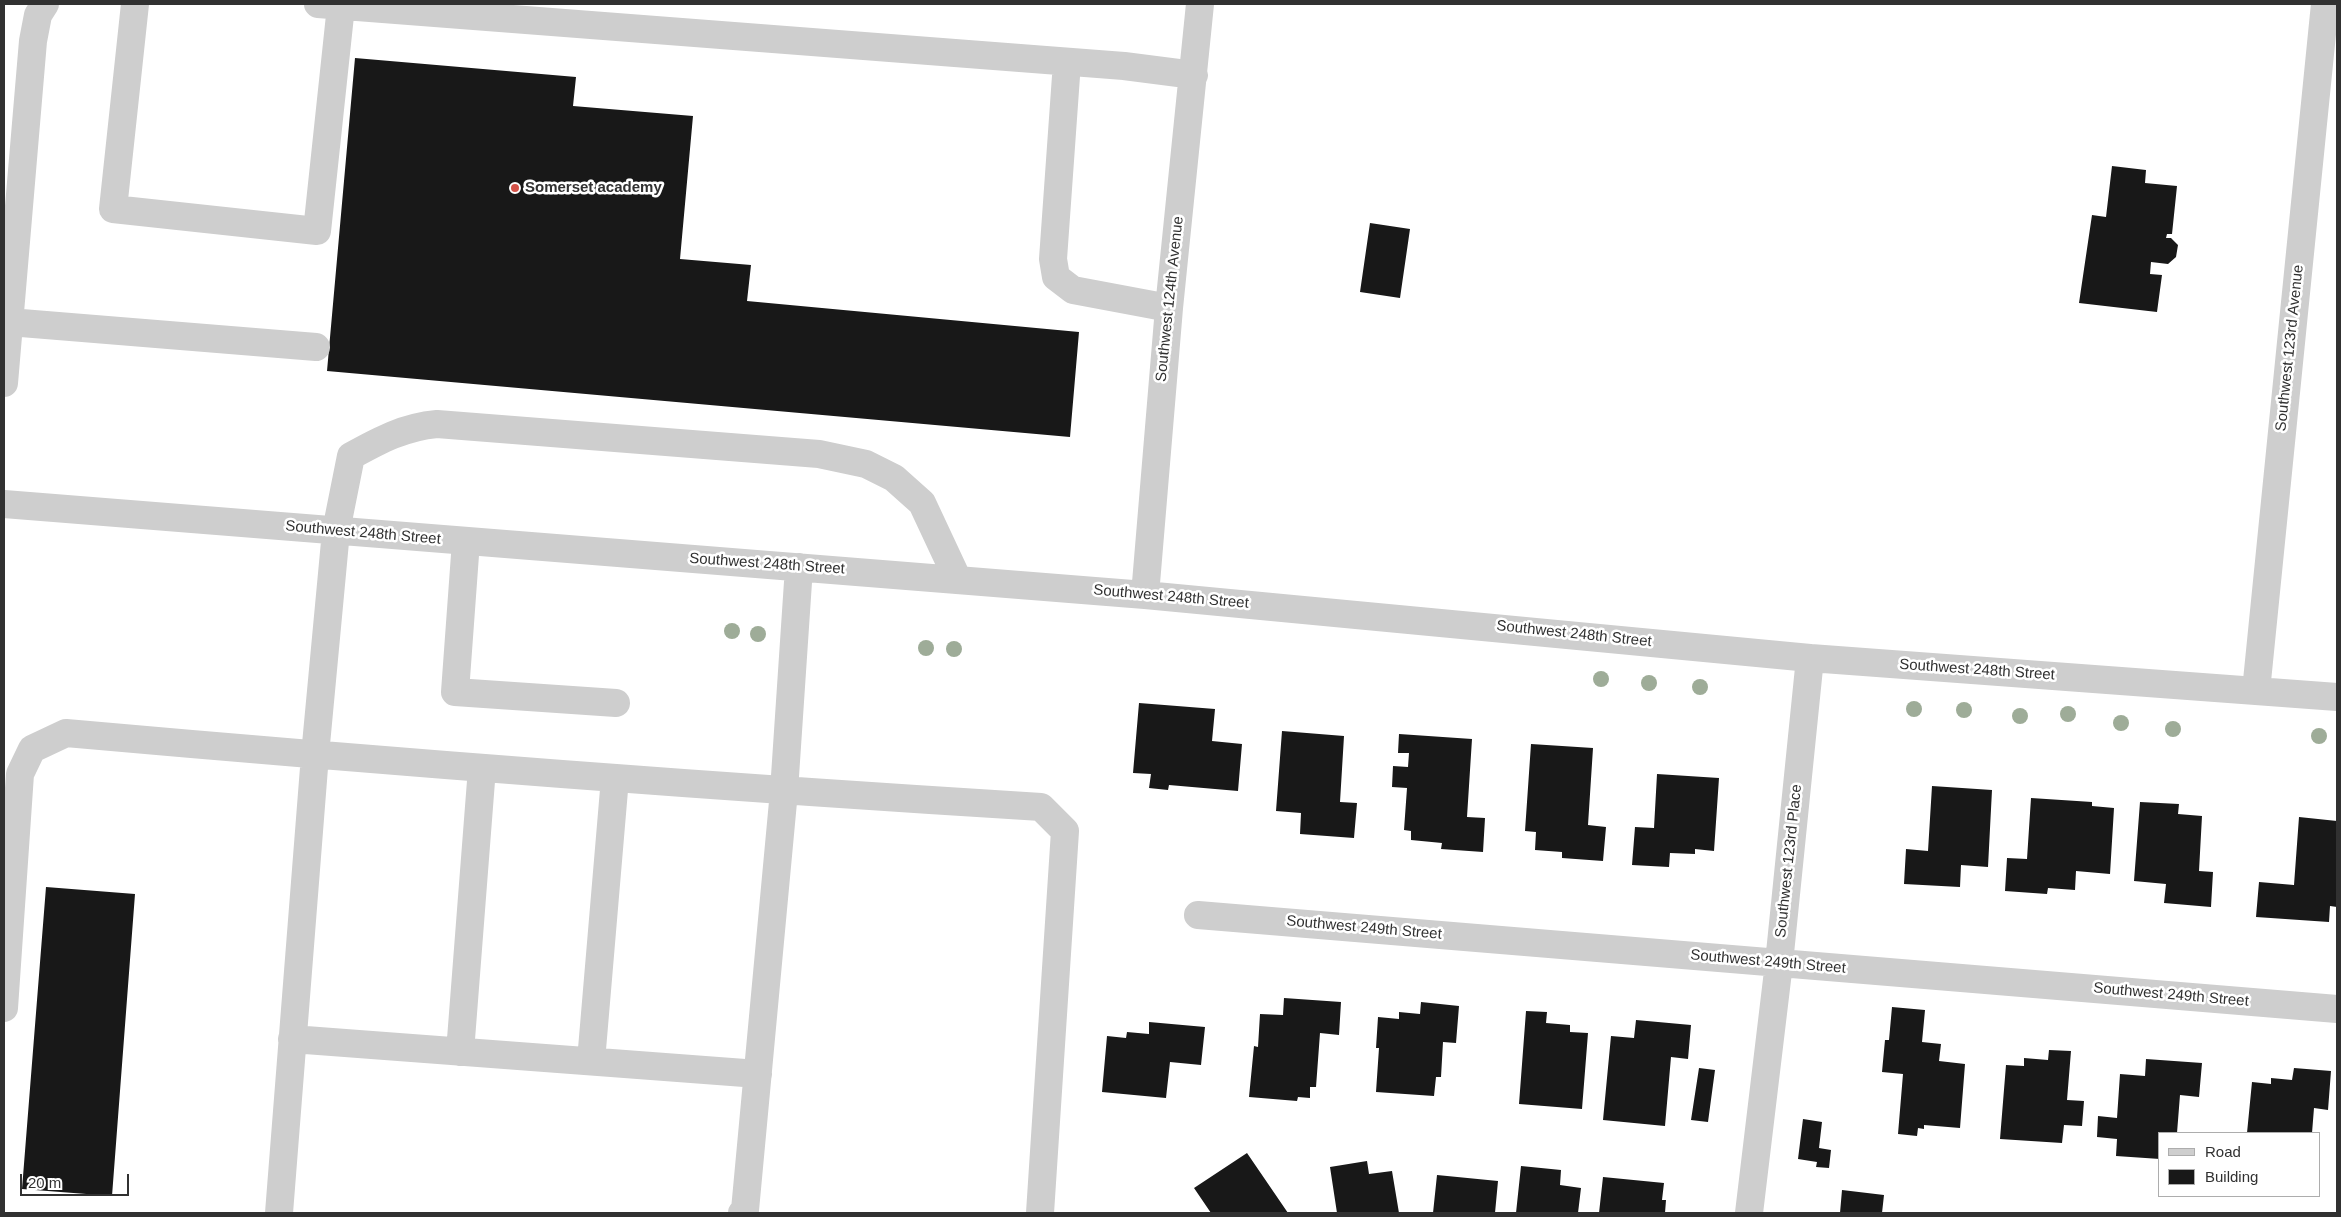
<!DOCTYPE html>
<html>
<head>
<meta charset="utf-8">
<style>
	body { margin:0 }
	#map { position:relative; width:2341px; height:1217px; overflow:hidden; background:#fff; font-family:Helvetica,sans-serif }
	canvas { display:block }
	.frame { position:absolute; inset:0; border:5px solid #313131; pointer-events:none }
	.legend { position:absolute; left:2158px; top:1132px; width:162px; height:65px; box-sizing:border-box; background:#fff; border:1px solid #adadad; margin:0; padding:6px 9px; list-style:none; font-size:15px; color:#313131 }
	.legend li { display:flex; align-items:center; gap:10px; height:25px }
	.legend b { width:25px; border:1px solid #adadad }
	.scale { position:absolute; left:20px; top:1174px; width:109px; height:22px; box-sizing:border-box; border:2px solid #313131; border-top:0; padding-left:6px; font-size:15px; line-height:18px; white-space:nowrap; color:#313131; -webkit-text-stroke:4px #fff; paint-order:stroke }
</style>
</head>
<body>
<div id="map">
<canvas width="2341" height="1217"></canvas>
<div class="frame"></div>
<ul class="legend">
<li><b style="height:6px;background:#cecece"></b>Road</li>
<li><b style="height:14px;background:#181818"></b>Building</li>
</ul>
<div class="scale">20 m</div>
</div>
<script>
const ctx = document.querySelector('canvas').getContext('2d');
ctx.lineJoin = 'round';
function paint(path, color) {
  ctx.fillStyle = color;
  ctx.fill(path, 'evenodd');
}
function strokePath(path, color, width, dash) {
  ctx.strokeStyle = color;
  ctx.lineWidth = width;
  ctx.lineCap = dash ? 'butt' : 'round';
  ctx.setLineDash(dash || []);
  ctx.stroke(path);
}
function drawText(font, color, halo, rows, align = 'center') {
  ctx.font = font + ' Helvetica,sans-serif';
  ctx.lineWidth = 5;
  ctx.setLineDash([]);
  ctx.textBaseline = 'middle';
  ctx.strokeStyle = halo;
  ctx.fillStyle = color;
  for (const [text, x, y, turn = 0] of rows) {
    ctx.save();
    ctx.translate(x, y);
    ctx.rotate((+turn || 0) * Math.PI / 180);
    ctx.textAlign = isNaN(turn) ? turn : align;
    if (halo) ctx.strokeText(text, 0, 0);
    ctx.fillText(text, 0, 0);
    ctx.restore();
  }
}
const building = new Path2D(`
	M355 58 576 77 573 106 693 116 680 259 751 265 747 301 1079 332 1070 437 327 371Z
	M2112 166 2146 170 2145 183 2177 186 2172 234H2167L2166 238H2171L2178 245 2176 257 2168 264 2151 262 2150 274 2162 275 2157 312 2079 303 2092 215 2106 217Z
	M1370 223 1410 229 1400 298 1360 292Z
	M1139 703 1215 709 1212 741 1242 744 1238 791 1169 785 1168 790 1149 788 1151 774 1133 773Z
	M1282 731 1344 736 1340 802 1357 803 1354 838 1300 834 1301 813 1276 811Z
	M1399 734 1472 739 1467 817 1485 818 1483 852 1441 849 1442 843 1411 840V831L1404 830 1407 788 1392 787 1393 766 1408 767 1409 753H1398Z
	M1531 744 1593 748 1588 825 1606 827 1603 861 1562 858V852L1535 850 1536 832 1525 831Z
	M1657 774 1719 778 1714 851 1695 849V854L1670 853 1669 867 1632 865 1635 827 1654 828Z
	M1932 786 1992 790 1988 867 1961 865 1960 887 1904 884 1906 849 1928 851Z
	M2031 798 2092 802V806L2114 808 2110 874 2076 871 2075 890 2048 888 2047 894 2005 891 2007 858 2027 859Z
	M2140 802 2179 804 2178 814 2202 816 2199 871 2213 872 2211 907 2164 903 2166 884 2134 881Z
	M2299 817 2337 821V907L2330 906 2329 922 2256 917 2259 882 2294 885Z
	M46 887 135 894 112 1196 22 1189Z
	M1284 998 1341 1002 1339 1035 1320 1033 1316 1087H1310V1098L1298 1097 1297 1101 1249 1097 1254 1046 1258 1047 1260 1014 1283 1015Z
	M1421 1002 1459 1006 1456 1043 1443 1042 1441 1077H1436L1434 1096 1376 1092 1379 1048H1376L1378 1017 1399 1019V1012L1420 1014Z
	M1892 1007 1925 1010 1922 1042 1941 1044 1939 1061 1965 1064 1960 1128 1924 1125V1129L1918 1128 1917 1136 1898 1134 1903 1074 1882 1072 1885 1040H1889Z
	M1526 1011 1547 1012 1546 1023 1570 1025V1032L1588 1033 1582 1109 1519 1104Z
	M1636 1020 1691 1025 1688 1059 1671 1057 1665 1126 1603 1120 1611 1036 1634 1038Z
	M1149 1022 1205 1027 1201 1065 1170 1062 1166 1098 1102 1092 1107 1036 1126 1038 1127 1032 1149 1034Z
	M2049 1050 2071 1051 2067 1100 2084 1101 2082 1126 2064 1125 2062 1143 2000 1139 2006 1065 2024 1066V1058L2048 1060Z
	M2146 1059 2202 1063 2199 1097 2180 1095 2177 1133H2160V1159L2116 1156 2117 1139 2097 1137 2098 1116 2117 1118 2120 1074 2145 1076Z
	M1699 1068 1715 1070 1708 1122 1691 1120Z
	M2294 1068 2331 1071 2328 1110 2314 1108 2312 1133H2247L2252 1082 2271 1084V1078L2292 1080Z
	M1803 1119 1822 1122 1819 1148 1831 1150 1829 1168 1816 1167 1817 1162 1798 1159Z
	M1247 1153 1288 1213H1211L1194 1188Z
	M1367 1161 1369 1174 1392 1171 1399 1213H1337L1330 1167Z
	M1521 1166 1561 1170 1560 1185 1581 1188 1578 1213H1516Z
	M1437 1175 1498 1181 1495 1213H1433Z
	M1603 1177 1664 1183 1662 1200H1666L1665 1213H1599Z
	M1842 1190 1884 1195 1882 1213H1840Z`);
const minor = new Path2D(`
	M135 4 113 209 317 231 341 6
	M318 4 1124 66 1194 75
	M1067 62 1053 259 1056 277 1073 290 1169 308
	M9 322 316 347
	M4 383 33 41 38 15 45 4
	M4 504 1145 595 1810 658 2337 697
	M466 541 455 692 616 703
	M1145 595 1169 308 1200 4
	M2256 691 2325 4
	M1198 915 2337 1009
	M4 1008 20 774 32 749 66 733C391 762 716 787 1041 807L1065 831 1040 1213
	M292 1039 758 1074
	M460 1052 482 768
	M591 1061 615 778
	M279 1213 315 755 336 531 351 456C380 440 404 427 437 424L819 454 866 464 894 478 922 503 958 580
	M742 1213 745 1210 784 791 799 567
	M1749 1213 1779 963 1810 658`);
const trees = [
	[732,631],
	[758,634],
	[926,648],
	[954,649],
	[1601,679],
	[1649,683],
	[1700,687],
	[1914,709],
	[1964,710],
	[2068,714],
	[2020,716],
	[2121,723],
	[2173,729],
	[2319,736]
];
const markers = [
	[515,188,5,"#d45248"]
];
const poiNames = [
	["Somerset academy",525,188]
];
const streetNames = [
	["Southwest 124th Avenue",1170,299,-84],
	["Southwest 123rd Avenue",2290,348,-84],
	["Southwest 248th Street",363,533,5],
	["Southwest 248th Street",767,564,4],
	["Southwest 248th Street",1171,597,5],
	["Southwest 248th Street",1574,634,6],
	["Southwest 248th Street",1977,670,4],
	["Southwest 123rd Place",1789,861,-84],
	["Southwest 249th Street",1364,928,5],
	["Southwest 249th Street",1768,962,5],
	["Southwest 249th Street",2171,995,5]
];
paint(building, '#181818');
strokePath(minor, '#cecece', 28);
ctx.fillStyle = '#9eac98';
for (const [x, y] of trees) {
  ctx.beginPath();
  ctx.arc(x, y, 8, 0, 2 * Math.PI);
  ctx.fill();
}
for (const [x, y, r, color] of markers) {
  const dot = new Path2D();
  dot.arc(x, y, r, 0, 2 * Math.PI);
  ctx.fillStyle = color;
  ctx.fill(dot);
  strokePath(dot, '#fff', 2);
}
drawText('bold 15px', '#313131', '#fff', poiNames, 'left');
drawText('15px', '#313131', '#fff', streetNames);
</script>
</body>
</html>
